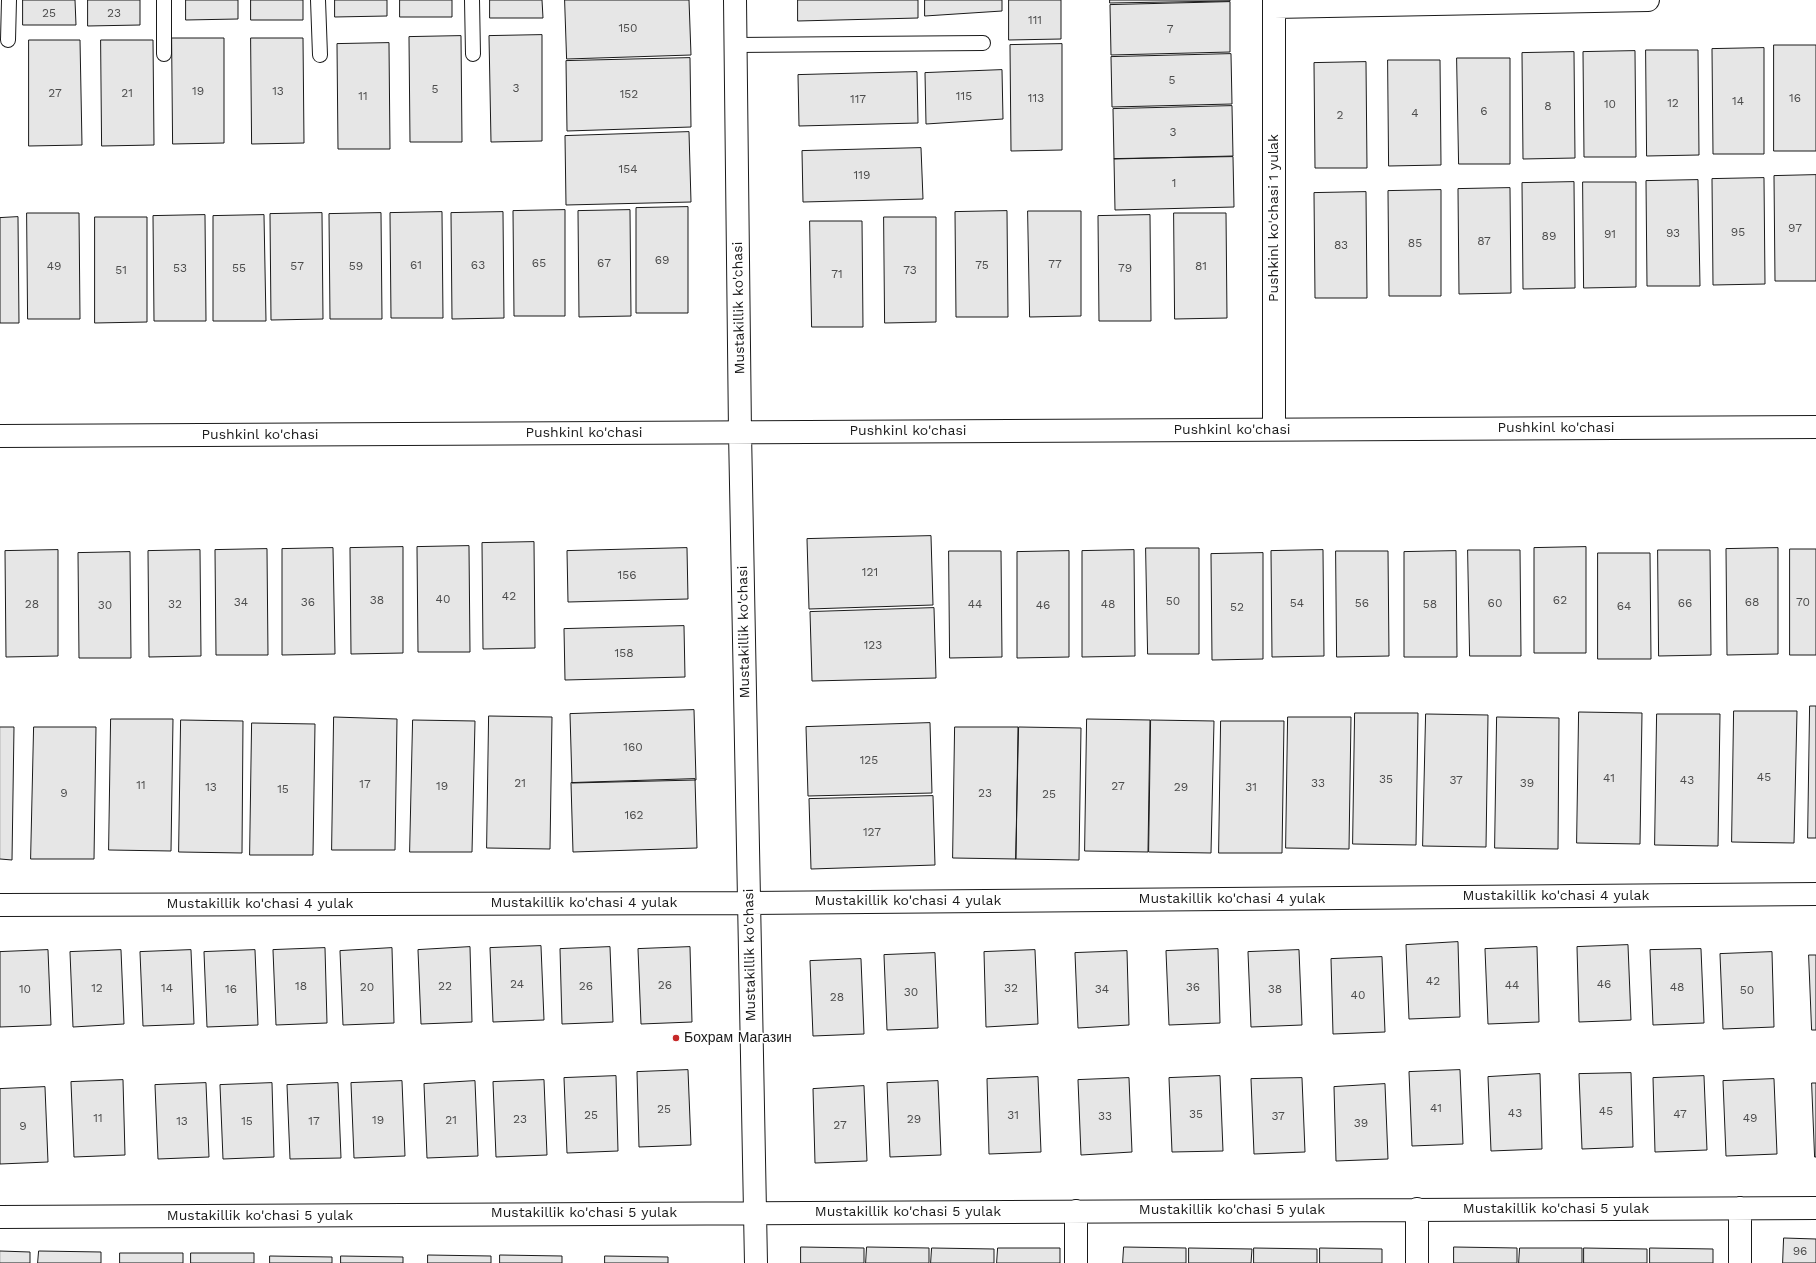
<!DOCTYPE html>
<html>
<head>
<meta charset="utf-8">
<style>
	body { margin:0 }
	canvas { display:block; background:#fff }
</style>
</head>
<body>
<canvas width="1816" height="1263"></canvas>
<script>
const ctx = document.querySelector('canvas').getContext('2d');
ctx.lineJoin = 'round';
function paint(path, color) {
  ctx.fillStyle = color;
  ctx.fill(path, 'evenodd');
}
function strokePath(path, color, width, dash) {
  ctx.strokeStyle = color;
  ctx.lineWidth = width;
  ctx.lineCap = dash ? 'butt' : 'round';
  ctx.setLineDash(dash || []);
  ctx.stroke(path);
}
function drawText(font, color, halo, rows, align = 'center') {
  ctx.font = font + ' "Work Sans",sans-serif';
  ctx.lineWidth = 3;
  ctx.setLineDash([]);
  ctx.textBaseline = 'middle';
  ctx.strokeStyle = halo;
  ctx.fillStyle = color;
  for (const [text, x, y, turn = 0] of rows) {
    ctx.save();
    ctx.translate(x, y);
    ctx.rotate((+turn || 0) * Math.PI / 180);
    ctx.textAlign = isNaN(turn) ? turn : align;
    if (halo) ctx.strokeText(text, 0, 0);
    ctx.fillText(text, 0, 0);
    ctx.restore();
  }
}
const building = new Path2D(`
	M23 0H75L76 25H23Z
	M88 0H140V25L88 26Z
	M186 0H238V19L186 20Z
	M251 0H303V20H251Z
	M335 0H387V16L335 17Z
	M400 0H452V17H400Z
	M490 0H542L543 18H490Z
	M565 0H689L691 55 567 59Z
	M798 0H918V18L798 21Z
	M925 0H1002V11L925 16Z
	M1009 0H1061V39L1009 40Z
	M1110 0H1230V1L1110 3Z
	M1230 2V52L1111 55 1110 5Z
	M542 35V141L491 142 489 36Z
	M461 36 462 142H410L409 37Z
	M172 38H224V143L173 144Z
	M251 38H303L304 143 252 144Z
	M29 40H80L82 145 29 146Z
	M101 40H153L154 145 102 146Z
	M389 43 390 149H338L337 44Z
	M1062 44V150L1011 151 1010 45Z
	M1774 45H1816V151H1774Z
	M1764 48V154H1713L1712 49Z
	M1646 50H1698L1699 155 1647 156Z
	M1635 51 1636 157H1584L1583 52Z
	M1574 52 1575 158 1523 159 1522 53Z
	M1231 54 1232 104 1112 107 1111 57Z
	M690 58 691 127 567 131 566 61Z
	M1457 58H1510V164H1459Z
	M1388 60H1440L1441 165 1389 166Z
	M1366 62 1367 168H1315L1314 63Z
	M1002 70 1003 119 926 124 925 73Z
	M917 72 918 123 799 126 798 75Z
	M1232 106 1233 156 1114 159 1113 109Z
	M689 132 691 202 566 205 565 136Z
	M921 148 923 199 803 202 802 151Z
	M1233 157 1234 207 1115 210 1114 159Z
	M1816 175V281H1775L1774 176Z
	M1764 178 1765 284 1713 285 1712 179Z
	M1698 180 1700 286H1647L1646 181Z
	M1574 182 1575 288 1523 289 1522 183Z
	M1583 182H1636V287L1584 288Z
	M1510 188 1511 293 1459 294 1458 189Z
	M1441 190V296H1389L1388 191Z
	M1366 192 1367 298H1315L1314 193Z
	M688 207V313H636V208Z
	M565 210V316H514L513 211Z
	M630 210 631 316 579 317 578 211Z
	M1007 211 1008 317H956L955 212Z
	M1028 211H1081V316L1030 317Z
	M442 212 443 318H391L390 213Z
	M503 212 504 318 452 319 451 213Z
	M27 213H79L80 319H28Z
	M322 213 323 319 271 320 270 214Z
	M381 213 382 319H330L329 214Z
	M1174 213H1226L1227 318 1175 319Z
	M205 215 206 321H154L153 216Z
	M264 215 266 321H213V216Z
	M1150 215 1151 321H1099L1098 216Z
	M18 217 19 323H0V218Z
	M95 217H147V322L95 323Z
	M884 217H936V322L885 323Z
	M810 221H862L863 327H812Z
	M931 536 933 605 809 609 807 539Z
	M534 542 535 648 483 649 482 543Z
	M469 546 470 652H418L417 547Z
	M403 547V653L351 654 350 548Z
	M1586 547V653H1534V548Z
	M333 548 335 654 282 655V549Z
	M687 548 688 599 568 602 567 551Z
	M1146 548H1199V654H1148Z
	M1778 548V654L1727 655 1726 549Z
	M267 549 268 655H216L215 550Z
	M1790 549H1816V655H1790Z
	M58 550V656L6 657 5 551Z
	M200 550 201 656 149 657 148 551Z
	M1134 550 1135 656 1082 657V551Z
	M1323 550 1324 656 1272 657 1271 551Z
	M1468 550H1520L1521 656H1470Z
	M1658 550H1710L1711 655 1659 656Z
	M949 551H1001L1002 657 950 658Z
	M1069 551V657L1017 658V552Z
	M1336 551H1388L1389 656 1337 657Z
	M1456 551 1457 657H1404V552Z
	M130 552 131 658H79L78 553Z
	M1263 553V659L1212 660 1211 554Z
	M1598 553H1650L1651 659H1598Z
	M934 608 936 678 812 681 810 612Z
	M684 626 685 677 565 680 564 629Z
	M1810 706H1816V838H1808Z
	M694 710 696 780 572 783 570 714Z
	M1734 711H1797L1794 843 1732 842Z
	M1579 712 1642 713 1640 844 1577 843Z
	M1355 713H1418L1416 845 1353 844Z
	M1426 714 1488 715 1486 847 1423 846Z
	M1657 714H1720L1718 846 1655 845Z
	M489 716 552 717 550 849 487 848Z
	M334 717 397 719 395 850H332Z
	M1288 717H1351L1349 849 1286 848Z
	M1497 717 1559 718 1558 849 1495 848Z
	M111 719H173L171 851 109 850Z
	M1087 719 1150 720 1148 852 1085 851Z
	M181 720 243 721 242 853 179 852Z
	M413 720 475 721 472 852H410Z
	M1151 720 1214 721 1211 853 1149 852Z
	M1221 721H1284L1282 853H1219Z
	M252 723 315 724 313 855H250Z
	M930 723 932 793 808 796 806 727Z
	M0 727H14L12 860 0 859Z
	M34 727H96L94 859H31Z
	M955 727H1018L1016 859 953 858Z
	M1019 727 1081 728 1079 860 1016 859Z
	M695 779 697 848 573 852 571 783Z
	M933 796 935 865 811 869 809 799Z
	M1458 942 1460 1017 1409 1019 1406 945Z
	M1628 945 1631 1020 1579 1022 1577 947Z
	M541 946 544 1020 493 1022 490 948Z
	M470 947 472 1022 421 1024 418 950Z
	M610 947 613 1022 562 1024 560 949Z
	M690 947 692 1022 641 1024 638 949Z
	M1537 947 1539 1022 1488 1024 1485 949Z
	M325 948 327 1023 276 1025 273 950Z
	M392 948 394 1023 343 1025 340 951Z
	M1218 949 1220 1023 1169 1025 1166 951Z
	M1701 949 1704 1023 1653 1025 1650 950Z
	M48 950 51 1025 0 1027V952Z
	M121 950 124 1024 73 1027 70 952Z
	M191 950 194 1024 143 1026 140 952Z
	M255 950 258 1025 207 1027 204 952Z
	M1035 950 1038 1024 986 1027 984 952Z
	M1299 950 1302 1025 1251 1027 1248 952Z
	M1127 951 1129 1025 1078 1028 1075 953Z
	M1772 952 1774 1027 1723 1029 1720 954Z
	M935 953 938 1028 887 1030 884 955Z
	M1809 955H1816V1030H1812Z
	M1382 957 1385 1032 1333 1034 1331 959Z
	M861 959 864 1034 813 1036 810 961Z
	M688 1070 691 1145 639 1147 637 1072Z
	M1460 1070 1463 1144 1412 1146 1409 1072Z
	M1631 1073 1633 1147 1582 1149 1579 1074Z
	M1540 1074 1542 1149 1491 1151 1488 1077Z
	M616 1076 618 1151 567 1153 564 1078Z
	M1220 1076 1223 1151 1172 1152 1169 1078Z
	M1704 1076 1707 1150 1655 1152 1653 1078Z
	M1038 1077 1041 1152 989 1154 987 1079Z
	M1129 1078 1132 1152 1081 1155 1078 1080Z
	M1302 1078 1305 1152 1254 1154 1251 1079Z
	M1774 1079 1777 1154 1726 1156 1723 1081Z
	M123 1080 125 1155 74 1157 71 1082Z
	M544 1080 547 1155 496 1157 493 1082Z
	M402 1081 405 1156 354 1158 351 1083Z
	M475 1081 478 1156 427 1158 424 1084Z
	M938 1081 941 1155 890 1157 887 1083Z
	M206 1083 209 1157 158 1159 155 1085Z
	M272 1083 274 1157 223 1159 220 1085Z
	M338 1083 341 1158 290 1159 287 1085Z
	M1812 1083H1816V1157H1815Z
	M1385 1084 1388 1159 1336 1161 1334 1087Z
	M864 1086 867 1161 815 1163 813 1089Z
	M45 1087 48 1162 0 1164V1089Z
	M1784 1238 1816 1239V1263H1783Z
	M801 1247 864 1248V1263H801Z
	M867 1247 929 1248V1263H866Z
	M1124 1247 1186 1248V1263H1123Z
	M1454 1247 1517 1248V1263H1454Z
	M932 1248 994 1249V1263H931Z
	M998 1248H1060V1263H997Z
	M1189 1248 1252 1249 1251 1263H1189Z
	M1254 1248 1317 1249V1263H1254Z
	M1320 1248 1382 1249V1263H1320Z
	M1520 1248H1582V1263H1519Z
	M1584 1248 1647 1249V1263H1584Z
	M1650 1248 1713 1249V1263H1650Z
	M0 1251 30 1252V1263H0Z
	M39 1251 101 1252V1263H38Z
	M120 1253H183V1263H120Z
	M191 1253H254V1263H191Z
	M428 1255 491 1256V1263H428Z
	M500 1255 562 1256V1263H500Z
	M270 1256 332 1257V1263H270Z
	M341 1256 403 1257V1263H341Z
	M605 1256 668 1257V1263H605Z`);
const lane = new Path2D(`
	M318 0 320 55
	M472 0 473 54
	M8 40 9 0
	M736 45 983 43
	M164 54V0`);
const street = new Path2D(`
	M735 0 740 432 756 1263
	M1274 0V429
	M1274 7 1648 0
	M0 436 1816 427
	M0 905 749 903 1816 894
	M1740 1208V1263
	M0 1217 1816 1208
	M1076 1263V1211
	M1417 1263V1209`);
const markers = [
	[676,1038,4,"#c62828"]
];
const numberNames = [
	["25",49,13],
	["23",114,13],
	["111",1035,20],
	["150",628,28],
	["7",1170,29],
	["5",1172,80],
	["3",516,88],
	["5",435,89],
	["19",198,91],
	["13",278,91],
	["27",55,93],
	["21",127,93],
	["152",629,94],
	["11",363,96],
	["115",964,96],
	["113",1036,98],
	["16",1795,98],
	["117",858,99],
	["14",1738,101],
	["12",1673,103],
	["10",1610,104],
	["8",1548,106],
	["6",1484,111],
	["4",1415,113],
	["2",1340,115],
	["3",1173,132],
	["154",628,169],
	["119",862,175],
	["1",1174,183],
	["97",1795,228],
	["95",1738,232],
	["93",1673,233],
	["91",1610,234],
	["89",1549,236],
	["87",1484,241],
	["85",1415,243],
	["83",1341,245],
	["69",662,260],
	["65",539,263],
	["67",604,263],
	["77",1055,264],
	["61",416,265],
	["63",478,265],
	["75",982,265],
	["49",54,266],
	["57",297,266],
	["59",356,266],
	["81",1201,266],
	["53",180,268],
	["55",239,268],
	["79",1125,268],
	["51",121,270],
	["73",910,270],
	["71",837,274],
	["121",870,572],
	["156",627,575],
	["42",509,596],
	["40",443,599],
	["38",377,600],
	["62",1560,600],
	["50",1173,601],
	["34",241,602],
	["36",308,602],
	["68",1752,602],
	["70",1803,602],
	["54",1297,603],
	["56",1362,603],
	["60",1495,603],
	["66",1685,603],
	["28",32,604],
	["32",175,604],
	["44",975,604],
	["48",1108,604],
	["58",1430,604],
	["30",105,605],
	["46",1043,605],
	["64",1624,606],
	["52",1237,607],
	["123",873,645],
	["158",624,653],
	["160",633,747],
	["125",869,760],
	["45",1764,777],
	["41",1609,778],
	["35",1386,779],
	["37",1456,780],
	["43",1687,780],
	["21",520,783],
	["33",1318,783],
	["39",1527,783],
	["17",365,784],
	["11",141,785],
	["19",442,786],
	["27",1118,786],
	["13",211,787],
	["29",1181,787],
	["31",1251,787],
	["15",283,789],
	["9",64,793],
	["23",985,793],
	["25",1049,794],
	["162",634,815],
	["127",872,832],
	["42",1433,981],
	["24",517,984],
	["46",1604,984],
	["26",665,985],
	["44",1512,985],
	["18",301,986],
	["22",445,986],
	["26",586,986],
	["20",367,987],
	["36",1193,987],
	["48",1677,987],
	["12",97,988],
	["14",167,988],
	["32",1011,988],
	["10",25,989],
	["16",231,989],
	["34",1102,989],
	["38",1275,989],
	["50",1747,990],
	["30",911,992],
	["40",1358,995],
	["28",837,997],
	["41",1436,1108],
	["25",664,1109],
	["45",1606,1111],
	["43",1515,1113],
	["35",1196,1114],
	["47",1680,1114],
	["25",591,1115],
	["31",1013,1115],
	["33",1105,1116],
	["37",1278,1116],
	["11",98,1118],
	["49",1750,1118],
	["23",520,1119],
	["29",914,1119],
	["19",378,1120],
	["21",451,1120],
	["13",182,1121],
	["15",247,1121],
	["17",314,1121],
	["39",1361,1123],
	["27",840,1125],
	["9",23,1126],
	["96",1800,1251]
];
const streetNames = [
	["Pushkinl ko'chasi 1 yulak",1274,218,-90],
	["Mustakillik ko'chasi",739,308,-91],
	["Pushkinl ko'chasi",1556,428],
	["Pushkinl ko'chasi",1232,430],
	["Pushkinl ko'chasi",908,431],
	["Pushkinl ko'chasi",584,433],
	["Pushkinl ko'chasi",260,435],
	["Mustakillik ko'chasi",744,632,-91],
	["Mustakillik ko'chasi 4 yulak",1556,896],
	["Mustakillik ko'chasi 4 yulak",1232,899],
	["Mustakillik ko'chasi 4 yulak",908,901],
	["Mustakillik ko'chasi 4 yulak",584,903],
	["Mustakillik ko'chasi 4 yulak",260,904],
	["Mustakillik ko'chasi",750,955,-91],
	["Mustakillik ko'chasi 5 yulak",1556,1209],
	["Mustakillik ko'chasi 5 yulak",1232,1210],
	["Mustakillik ko'chasi 5 yulak",908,1212],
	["Mustakillik ko'chasi 5 yulak",584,1213],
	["Mustakillik ko'chasi 5 yulak",260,1216]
];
const poiNames = [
	["Бохрам Магазин",684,1038]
];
paint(building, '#e6e6e6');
strokePath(building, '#1a1a1a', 1);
strokePath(lane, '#1a1a1a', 16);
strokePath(street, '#1a1a1a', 24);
strokePath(lane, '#fff', 14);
strokePath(street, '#fff', 22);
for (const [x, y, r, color] of markers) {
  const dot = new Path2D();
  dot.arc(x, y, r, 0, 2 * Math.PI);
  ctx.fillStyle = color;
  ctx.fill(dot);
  strokePath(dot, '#fff', 1.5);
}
drawText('12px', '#4d4d4d', null, numberNames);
drawText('14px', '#1a1a1a', '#fff', streetNames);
drawText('14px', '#1a1a1a', '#fff', poiNames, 'left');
</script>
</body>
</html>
